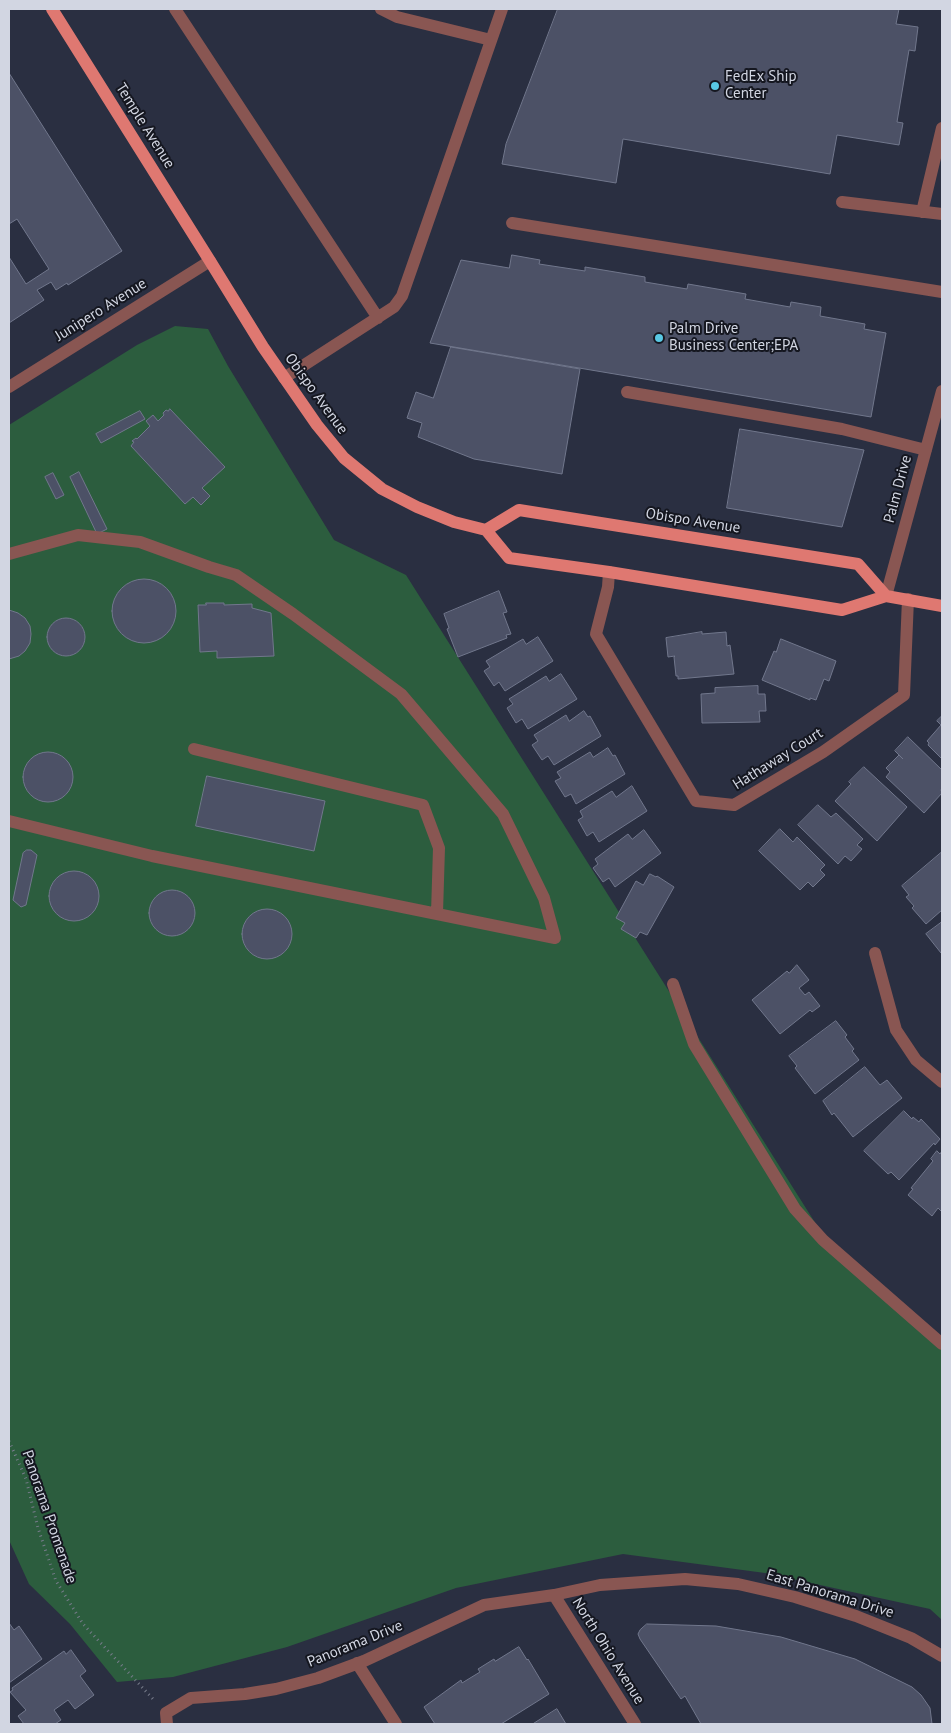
<!DOCTYPE html>
<html>
<head>
<meta charset="utf-8">
<style>
	body { margin:0 }
	#map { position:relative; width:951px; height:1733px; overflow:hidden; background:#2a2f41; font-family:"PT Sans",sans-serif }
	canvas { display:block }
	.frame { position:absolute; inset:0; border:10px solid #d2d6e2; pointer-events:none }
</style>
</head>
<body>
<div id="map">
<canvas width="951" height="1733"></canvas>
<div class="frame"></div>
</div>
<script>
const ctx = document.querySelector('canvas').getContext('2d');
ctx.lineJoin = 'round';
function paint(path, color) {
  ctx.fillStyle = color;
  ctx.fill(path, 'evenodd');
}
function strokePath(path, color, width, dash) {
  ctx.strokeStyle = color;
  ctx.lineWidth = width;
  ctx.lineCap = dash ? 'butt' : 'round';
  ctx.setLineDash(dash || []);
  ctx.stroke(path);
}
function drawText(font, color, halo, rows, align = 'center') {
  ctx.font = font + ' "PT Sans",sans-serif';
  ctx.lineWidth = 4;
  ctx.setLineDash([]);
  ctx.textBaseline = 'middle';
  ctx.strokeStyle = halo;
  ctx.fillStyle = color;
  for (const [text, x, y, turn = 0] of rows) {
    ctx.save();
    ctx.translate(x, y);
    ctx.rotate((+turn || 0) * Math.PI / 180);
    ctx.textAlign = isNaN(turn) ? turn : align;
    if (halo) ctx.strokeText(text, 0, 0);
    ctx.fillText(text, 0, 0);
    ctx.restore();
  }
}
const green = new Path2D(`
	M175 326 208 329 228 366 334 540 406 575 821 1232 942 1339V1620L930 1609 765 1573 623 1554 456 1588 287 1647 173 1677 117 1682 70 1624 29 1584 9 1540V425L137 345Z`);
const building = new Path2D(`
	M558 9H899L896 24 918 27 915 51 909 50 897 122 903 123 899 145 837 135 830 174 623 139 616 183 502 164 506 144Z
	M9 73 122 251 68 285 67 283 56 290 51 282 37 290 44 300 9 323V257L26 284 49 269 17 219 9 224Z
	M512 255 540 260 539 264 585 271V267L645 277V282L687 289 688 284 746 294 745 299 790 307 791 302 821 307 820 316 865 324 864 329 886 333 871 417 430 343 461 260 509 268Z
	M451 347 580 369 562 474 474 459 418 437 422 423 407 418 416 392 433 398Z
	M170 409 225 467 202 488 210 496 201 505 193 497 185 504 131 446 134 442 132 441 136 438 137 439 150 426 146 421 153 415 158 421 164 415 163 413 166 410 168 411Z
	M140 411 145 419 101 443 96 434Z
	M740 429 864 450 842 527 727 508Z
	M79 472 107 529 97 534 70 477Z
	M53 473 64 495 56 499 45 477Z
	M112 611a32 32 0 1 1 64 0a32 32 0 1 1-64 0Z
	M499 591 507 612 503 613 511 634 506 635 507 638 458 657 447 629 449 628 444 614Z
	M206 603H224V605L252 604V608L271 613 274 656 217 658V651L200 652 198 605H206Z
	M9 610 18 613 25 618 30 626 31 634 30 643 25 651 19 656 9 659Z
	M47 637a19 19 0 1 1 38 0a19 19 0 1 1-38 0Z
	M702 632V634L726 632 727 646 730 645 734 674 678 679V676H676L674 657 675 656 668 657 666 638Z
	M538 637 553 661 505 691 499 682 494 686 484 671 490 667 486 661 523 639 526 644Z
	M781 639 836 661 829 681 824 679 816 700 810 698V700L762 680 774 651 776 652Z
	M561 674 577 699 528 729 522 719 516 723 507 708 513 704 509 699 546 676 549 681Z
	M758 686V694H765L766 711H759L760 722 702 723 701 694 715 693V688Z
	M584 711 588 717 590 716 601 736 554 765 548 756 542 760 532 745 538 741 534 735 566 715 569 721Z
	M942 716V759L928 745 929 743 927 741 941 725 937 721Z
	M908 737 942 770V788L941 790 942 793 924 813 886 777 890 772 886 768 899 755 903 759 895 751Z
	M608 748 613 756 615 755 625 774 576 804 571 794 565 797 555 781 561 778 557 772 590 752 593 757Z
	M23 777a25 25 0 1 1 50 0a25 25 0 1 1-50 0Z
	M864 767 907 807 877 841 835 801 851 784 849 782Z
	M207 776 325 801 314 851 196 826Z
	M632 786 647 811 599 842 593 832 587 836 578 820 583 817 580 811 612 791 616 797Z
	M818 805 831 817 836 813 863 839 857 845 862 849 851 861 845 856 838 864 798 825Z
	M780 829 793 842 797 837 825 865 820 870 825 875 813 887 808 882 800 890 759 851Z
	M644 830 661 853 615 887 609 878 603 882 593 868 598 864 595 859 628 834 632 839Z
	M27 850H31L37 855 26 905 21 907 13 900 23 853Z
	M942 852V910L926 924 912 908 914 906 906 897 909 895 902 886Z
	M49 896a25 25 0 1 1 50 0a25 25 0 1 1-50 0Z
	M650 874 656 877 657 876 674 887 647 935 640 932 636 938 621 929 625 923 616 918 636 881 643 885Z
	M149 913a23 23 0 1 1 46 0a23 23 0 1 1-46 0Z
	M242 934a25 25 0 1 1 50 0a25 25 0 1 1-50 0Z
	M942 922V953H941L926 934Z
	M797 965 809 980 799 988 805 995 809 992 820 1006 812 1012 810 1010 780 1034 752 1000 787 971 789 973Z
	M836 1021 847 1035 845 1037 854 1049 852 1051 859 1060 815 1094 795 1068 797 1066 789 1056Z
	M865 1067 880 1085 887 1080 902 1098 853 1137 834 1113 832 1115 823 1101Z
	M904 1111 912 1119 913 1117 919 1122 921 1119 940 1139 935 1145 934 1143 899 1180 891 1172 888 1174 864 1151Z
	M937 1151 940 1154 942 1151V1212L938 1208 932 1216 908 1195 913 1189 911 1188 933 1161 931 1159Z
	M9 1623 14 1630 19 1626 42 1659 9 1683Z
	M647 1624 716 1626 781 1637 855 1659 912 1687 921 1695 930 1708 932 1724H701L685 1696 681 1699 640 1639 638 1634 640 1630Z
	M519 1647 527 1660 528 1659 549 1694 501 1724H435L424 1707 461 1680 462 1683 480 1672 478 1669 494 1659 495 1661Z
	M71 1650 86 1671 80 1676 94 1695 75 1709 68 1700 54 1710 61 1720 55 1724H24L18 1716 26 1710 10 1692 13 1690 12 1688 64 1651 66 1654Z
	M557 1709 566 1724H533Z`);
const path = new Path2D(`
	M9 1441 26 1479 38 1528 56 1581 83 1624 154 1700`);
const minor = new Path2D(`
	M175 9 378 318
	M381 9 397 17 491 40
	M842 202 942 214
	M922 212 942 128
	M512 223 942 292
	M284 378 394 307 402 296 502 9
	M9 387 210 261
	M627 392 842 429 926 450
	M9 554 78 535 140 542 209 567 236 575 293 614 401 694 503 814 544 898 555 938 152 856 9 821
	M609 572 608 587 596 634 696 801 734 805 823 752 904 695 908 599
	M886 596 942 391
	M194 749 423 805 439 848 437 913
	M875 953 896 1030 916 1060 942 1082
	M673 984 694 1044 795 1209 823 1240 942 1344
	M554 1595 635 1724
	M357 1663 396 1724
	M167 1724 166 1713 191 1698 245 1694 276 1689 318 1678 364 1661 484 1605 554 1595 600 1585 685 1579 738 1584 795 1597 856 1616 911 1638 942 1656`);
const major = new Path2D(`
	M52 9 210 261 263 347 317 425 344 458 382 489 417 507 454 522 486 530 509 558 609 572 842 610 886 596 942 606
	M486 530 519 510 858 564 886 596`);
const markers = [
	[715,86,5,"#59c8e4"],
	[659,338,5,"#59c8e4"]
];
const poiNames = [
	["FedEx Ship",725,77],
	["Center",725,94],
	["Palm Drive",669,329],
	["Business Center;EPA",669,346]
];
const streetNames = [
	["Temple Avenue",145,126,58],
	["Junipero Avenue",101,310,-32],
	["Obispo Avenue",316,394,54],
	["Palm Drive",898,489,-75],
	["Obispo Avenue",693,521,9],
	["Hathaway Court",778,759,-32],
	["Panorama Promenade",49,1517,71],
	["East Panorama Drive",830,1594,17],
	["Panorama Drive",355,1644,-22],
	["North Ohio Avenue",608,1651,58]
];
paint(green, '#2c5d3e');
paint(building, '#4c5166');
strokePath(building, '#71778c', 1);
strokePath(path, '#777c8b', 3, [1, 4]);
strokePath(minor, '#895652', 12);
strokePath(major, '#df7871', 12);
for (const [x, y, r, color] of markers) {
  const dot = new Path2D();
  dot.arc(x, y, r, 0, 2 * Math.PI);
  ctx.fillStyle = color;
  ctx.fill(dot);
  strokePath(dot, '#151720', 2);
}
drawText('15px', '#d2d6e2', '#151720', poiNames, 'left');
drawText('15px', '#d2d6e2', '#151720', streetNames);
</script>
</body>
</html>
